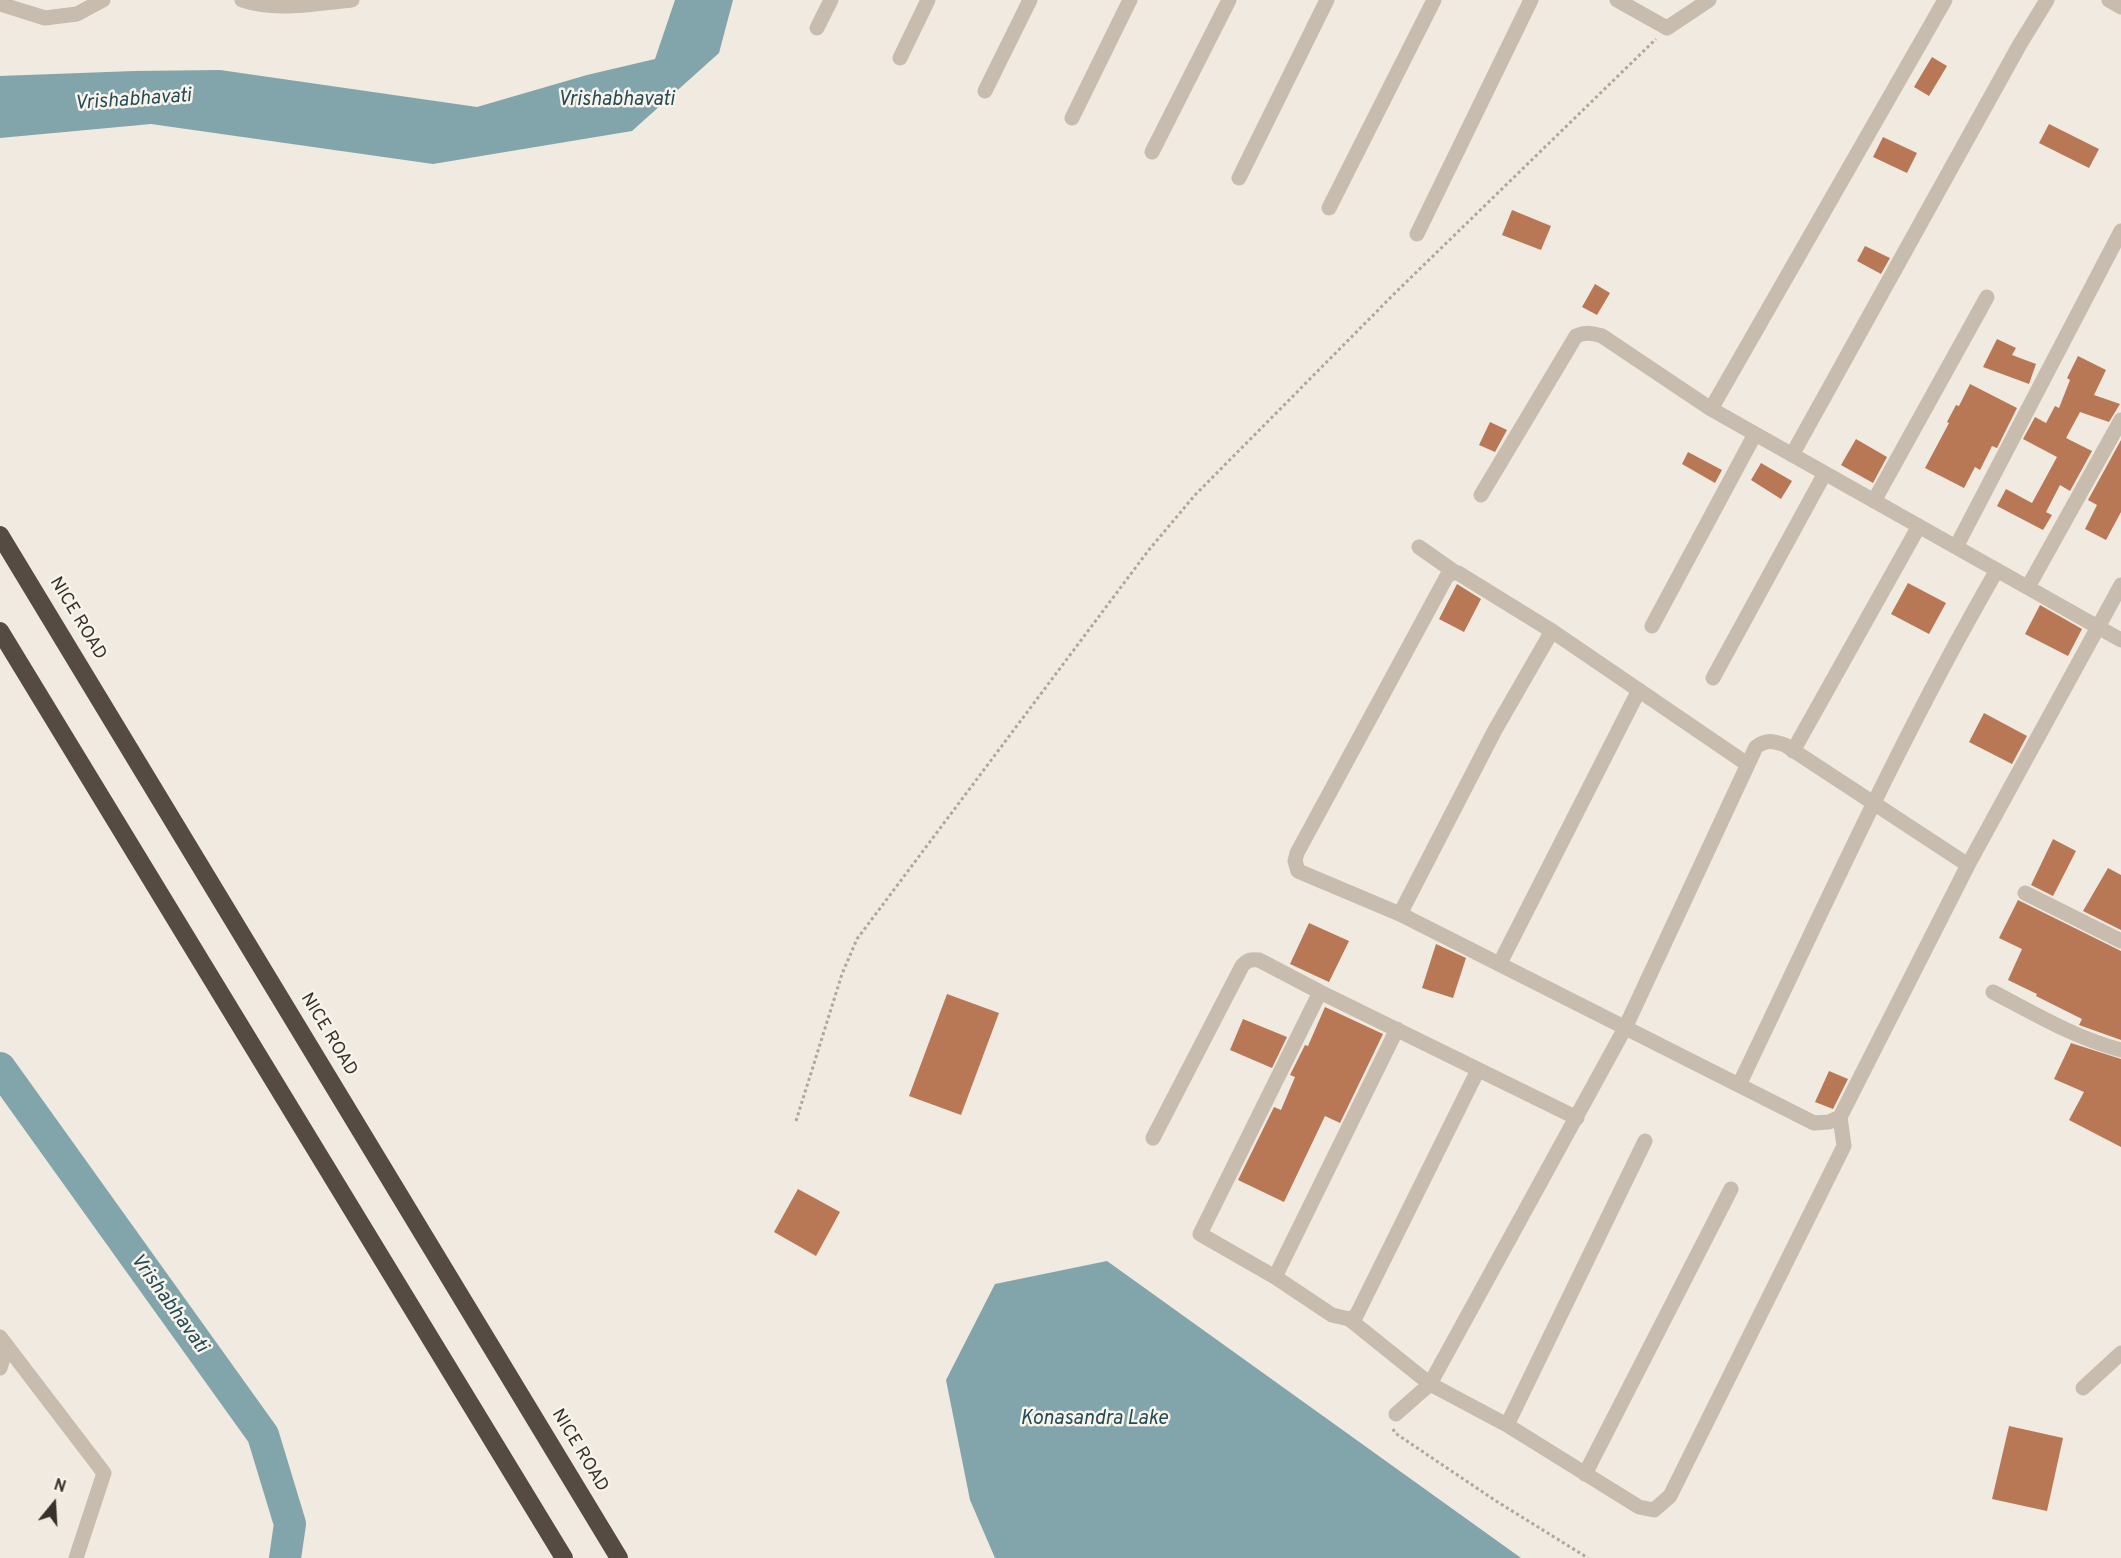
<!DOCTYPE html>
<html>
<head>
<meta charset="utf-8">
<style>
	body { margin:0 }
	#map { position:relative; width:2121px; height:1558px; overflow:hidden; background:#f0eae0; font-family:Overpass,sans-serif }
	canvas { display:block }
	.north { position:absolute; left:24px; top:1474px; width:60px; height:60px; -webkit-text-stroke:4px #f8f4ec; paint-order:stroke; rotate:18deg; font-size:16px; font-weight:700; line-height:24px; text-align:center; color:#37302b }
	.north::after { content:''; display:block; margin:auto; width:21px; height:27px; background:#37302b; clip-path:polygon(50% 0,100% 100%,50% 72%,0 100%) }
</style>
</head>
<body>
<div id="map">
<canvas width="2121" height="1558"></canvas>
<div class="north">N</div>
</div>
<script>
const ctx = document.querySelector('canvas').getContext('2d');
ctx.lineJoin = 'round';
function paint(path, color) {
  ctx.fillStyle = color;
  ctx.fill(path, 'evenodd');
}
function strokePath(path, color, width, dash) {
  ctx.strokeStyle = color;
  ctx.lineWidth = width;
  ctx.lineCap = dash ? 'butt' : 'round';
  ctx.setLineDash(dash || []);
  ctx.stroke(path);
}
function drawText(font, color, halo, rows, align = 'center') {
  ctx.font = font + ' Overpass,sans-serif';
  ctx.lineWidth = 5;
  ctx.setLineDash([]);
  ctx.textBaseline = 'middle';
  ctx.strokeStyle = halo;
  ctx.fillStyle = color;
  for (const [text, x, y, turn = 0] of rows) {
    ctx.save();
    ctx.translate(x, y);
    ctx.rotate((+turn || 0) * Math.PI / 180);
    ctx.textAlign = isNaN(turn) ? turn : align;
    if (halo) ctx.strokeText(text, 0, 0);
    ctx.fillText(text, 0, 0);
    ctx.restore();
  }
}
const water = new Path2D(`
	M675 0H733L719 53 632 131 433 164 151 124 0 138V76L134 71 220 70 477 107 587 75 655 59Z
	M1107 1261 1521 1558H995L970 1500 946 1380 995 1284Z`);
const river = new Path2D(`
	M0 1068 263 1435 290 1524 285 1558`);
const building = new Path2D(`
	M1932 57 1947 66 1929 96 1914 87Z
	M2049 124 2099 149 2089 168 2039 143Z
	M1883 137 1917 153 1907 173 1873 157Z
	M1512 210 1551 226 1541 250 1502 235Z
	M1865 246 1890 258 1881 274 1857 261Z
	M1595 284 1610 293 1597 315 1582 307Z
	M1997 339 2016 348 2012 355 2036 364 2029 384 1983 367Z
	M2078 356 2106 370 2094 395 2120 404 2109 422 2080 412 2066 438 2092 451 2070 491 2060 485 2046 512 2052 515 2043 530 1997 506 2006 489 2032 503 2057 457 2023 439 2035 417 2046 423 2055 406 2059 408 2070 380 2067 378Z
	M1970 384 2017 408 1997 448 1992 446 1980 470 1975 467 1964 488 1925 468 1949 423 1947 422 1956 405 1959 406Z
	M1490 422 1507 430 1495 452 1479 445Z
	M1856 439 1887 457 1873 483 1841 465Z
	M2121 440V512L2106 540 2085 529 2097 505 2088 500Z
	M1688 452 1722 470 1715 483 1682 464Z
	M1761 463 1792 481 1781 499 1751 480Z
	M1908 583 1946 603 1929 634 1891 614Z
	M1457 584 1481 599 1464 632 1439 619Z
	M2040 605 2082 629 2068 656 2025 634Z
	M1984 713 2027 736 2012 764 1969 742Z
	M2053 839 2076 851 2053 896 2031 885Z
	M2108 868 2121 875V930L2083 911Z
	M2018 900 2121 951V1040L2079 1025 2082 1019 2036 996 2037 994 2008 980 2022 949 1999 938Z
	M1309 923 1349 941 1329 982 1290 964Z
	M1436 944 1466 958 1453 998 1422 988Z
	M947 994 999 1013 961 1115 909 1096Z
	M1325 1007 1383 1034 1340 1123 1325 1116 1284 1202 1238 1180 1274 1107 1281 1110 1295 1077 1290 1075 1305 1045 1308 1046Z
	M1243 1019 1287 1037 1272 1068 1230 1050Z
	M2071 1043 2121 1059V1147L2069 1120 2084 1092 2054 1079Z
	M1829 1071 1848 1079 1833 1109 1815 1102Z
	M798 1189 840 1212 816 1256 774 1232Z
	M2009 1426 2063 1438 2047 1511 1992 1499Z`);
const path = new Path2D(`
	M796 1121 842 974 857 939 1148 551 1195 495 1396 292 1656 39
	M1393 1429 1395 1433 1496 1501 1588 1558`);
const minor = new Path2D(`
	M242 0C277 12 316 3 352 0
	M1617 0 1667 28 1709 0
	M2109 0 2121 7
	M0 4 45 18 77 14 103 0
	M817 28 831 0
	M900 58 928 0
	M985 91 1030 0
	M1072 118 1130 0
	M1152 152 1229 0
	M1239 178 1327 0
	M1329 208 1434 0
	M1417 234 1531 0
	M1711 409 1945 0
	M1792 455 2020 44 2047 0
	M1481 495 1576 336C1586 332 1592 333 1602 336L1711 409 2121 640
	M1874 501 1987 297
	M1419 547 1456 573
	M1956 547 2121 231
	M2028 587 2121 420
	M1652 626 1755 434
	M1713 678 1825 473
	M1793 751 1919 526
	M1747 764 1552 631 1458 573 1454 572 1447 576 1297 853 1295 861 1298 871 1400 914 1814 1123 1829 1122 1840 1117 1968 865 2121 585
	M2025 893 2121 941
	M1400 914 1495 730 1552 631
	M1500 963 1639 690
	M1320 992 1200 1234 1275 1277 1332 1315 1349 1319 1356 1316 1478 1070
	M1993 992C2035 1014 2075 1038 2121 1050
	M1739 1085C1822 912 1901 736 1997 570
	M1153 1138 1242 966C1247 960 1251 959 1259 960L1320 992 1577 1118
	M1275 1277 1397 1029
	M1349 1319 1430 1384 1507 1425 1639 1507 1654 1510 1670 1496 1844 1146 1840 1117
	M0 1337 104 1473 76 1558
	M0 1368 7 1346
	M2083 1388 2121 1353
	M1396 1414 1430 1384 1625 1028 1756 747C1767 739 1773 741 1785 745L1968 865
	M1507 1425 1645 1141
	M1585 1474 1731 1189`);
const highway = new Path2D(`
	M0 535 619 1558
	M0 631 564 1558`);
const streetNames = [
	["NICE ROAD",77,619,59],
	["NICE ROAD",328,1035,59],
	["NICE ROAD",579,1451,59]
];
const waterNames = [
	["Vrishabhavati",133,101,-4],
	["Vrishabhavati",616,101],
	["Vrishabhavati",168,1304,54],
	["Konasandra Lake",1094,1420]
];
paint(water, '#82a4ab');
strokePath(river, '#82a4ab', 32);
paint(building, '#b97855');
strokePath(path, '#b3a697', 3, [3, 3]);
strokePath(minor, '#c7bcad', 15);
strokePath(highway, '#564b43', 18);
drawText('18px', '#37302b', '#f8f4ec', streetNames);
drawText('italic 20px', '#244c54', '#f8f4ec', waterNames);
</script>
</body>
</html>
